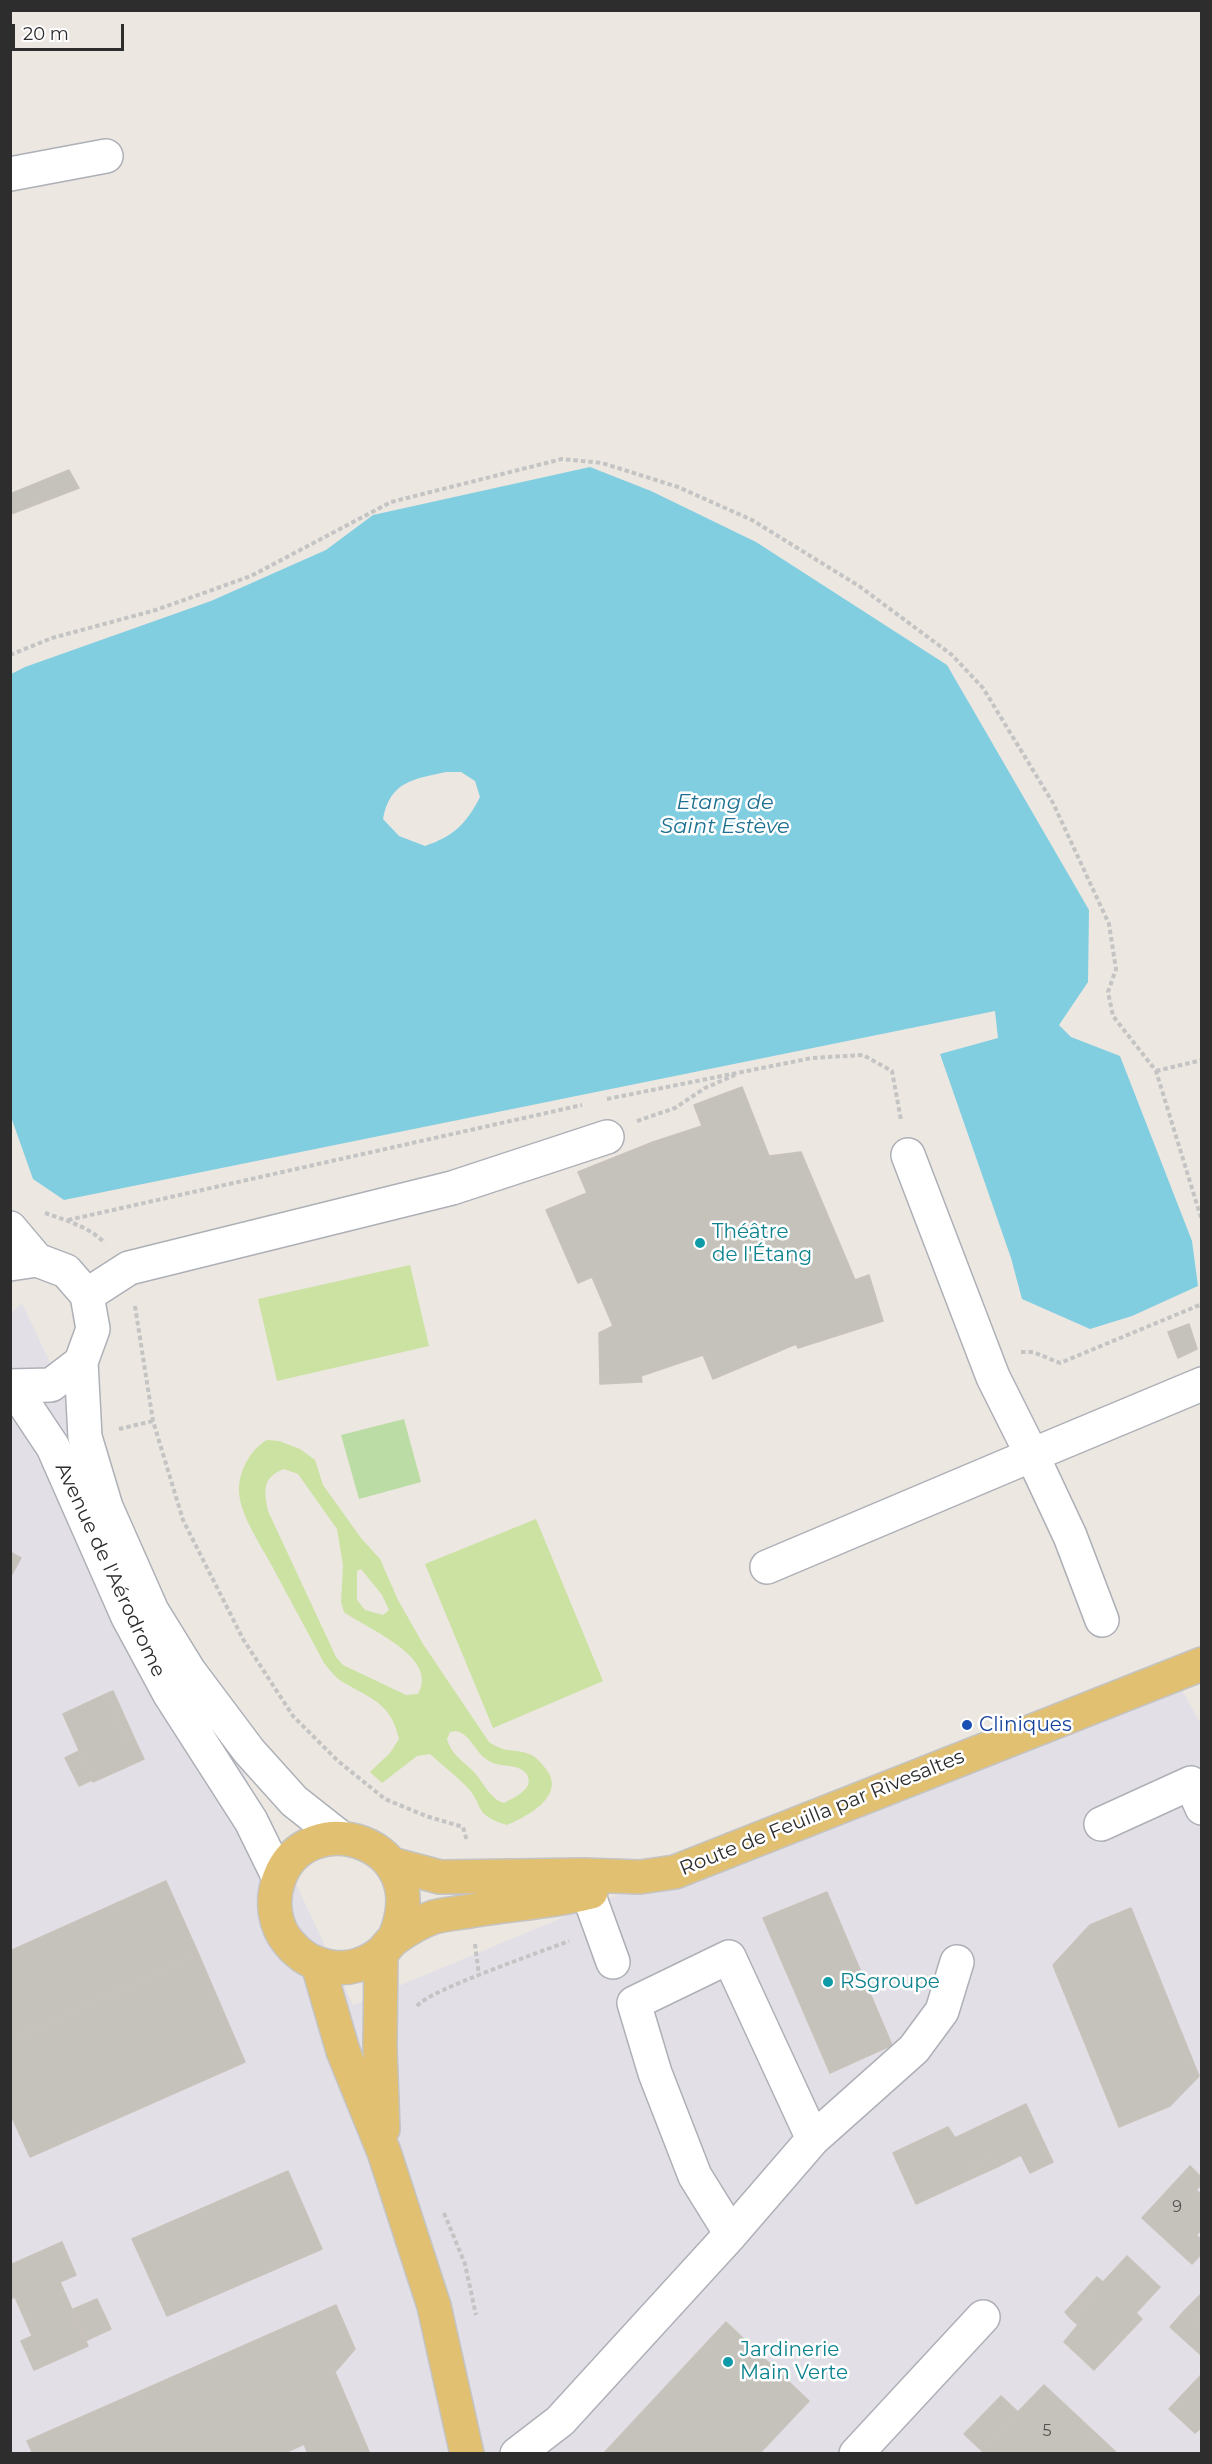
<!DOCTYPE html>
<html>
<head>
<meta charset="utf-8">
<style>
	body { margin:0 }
	#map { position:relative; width:1212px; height:2464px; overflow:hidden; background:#ece7e1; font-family:Montserrat,sans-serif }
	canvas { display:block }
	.frame { position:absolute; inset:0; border:12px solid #2d2d2d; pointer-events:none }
	.scale { position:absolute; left:12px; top:24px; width:112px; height:27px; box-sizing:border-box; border:3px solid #2d2d2d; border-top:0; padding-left:8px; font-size:18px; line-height:21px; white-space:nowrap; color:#2d2d2d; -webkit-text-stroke:4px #fff; paint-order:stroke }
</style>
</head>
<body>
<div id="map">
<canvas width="1212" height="2464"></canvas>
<div class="frame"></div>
<div class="scale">20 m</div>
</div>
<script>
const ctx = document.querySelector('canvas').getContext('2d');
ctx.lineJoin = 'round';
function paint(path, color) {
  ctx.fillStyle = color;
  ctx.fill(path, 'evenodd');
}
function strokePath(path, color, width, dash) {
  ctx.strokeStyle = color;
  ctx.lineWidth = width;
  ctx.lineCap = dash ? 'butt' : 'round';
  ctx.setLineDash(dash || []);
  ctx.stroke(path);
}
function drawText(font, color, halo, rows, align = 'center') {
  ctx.font = font + ' Montserrat,sans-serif';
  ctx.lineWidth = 5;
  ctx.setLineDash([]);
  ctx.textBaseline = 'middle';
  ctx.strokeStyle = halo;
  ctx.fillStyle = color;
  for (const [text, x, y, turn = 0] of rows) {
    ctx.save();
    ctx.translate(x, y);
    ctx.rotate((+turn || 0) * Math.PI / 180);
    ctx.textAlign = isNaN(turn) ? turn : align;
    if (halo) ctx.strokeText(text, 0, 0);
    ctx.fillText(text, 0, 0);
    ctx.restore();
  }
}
const industrial = new Path2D(`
	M22 1303 353 2005 1168 1665 1202 1726 1201 2453 11 2454 10 1314Z`);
const green = new Path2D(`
	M404 1419 421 1482 359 1499 341 1435Z`);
const pitch = new Path2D(`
	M410 1265 429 1346 277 1381 258 1299Z
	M267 1440 279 1441 300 1449 315 1460 323 1485 361 1538 380 1559 398 1600 423 1644 489 1742C507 1754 513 1748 529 1754 537 1757 541 1763 546 1769 567 1796 526 1817 507 1825 471 1814 486 1806 465 1785 454 1774 441 1764 430 1754L417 1756 382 1783 370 1772 390 1753 399 1739C391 1702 369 1698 341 1681 335 1677 329 1669 324 1663 307 1631 289 1598 272 1566 261 1545 239 1514 239 1490 239 1470 251 1449 267 1440ZM284 1469 298 1474 337 1529 343 1565 341 1602 344 1612C367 1629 440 1657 418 1694L406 1695 343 1665 336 1657 268 1511C264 1491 262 1477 284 1469ZM361 1569 382 1595 389 1610 383 1615 365 1610 357 1600V1571ZM456 1731C471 1735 474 1750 486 1759 496 1767 507 1764 518 1768 522 1769 527 1773 528 1777 533 1790 513 1798 504 1803 491 1800 483 1782 474 1772 463 1761 451 1754 447 1739L450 1732Z
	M536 1519 603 1681 493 1728 425 1564Z`);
const water = new Path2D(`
	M590 467 651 491 756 542 947 665 1089 910 1088 982 1059 1025 1071 1037 1120 1056 1192 1241 1198 1286 1132 1316 1090 1329 1022 1299 1011 1258 940 1054 998 1038 995 1011 64 1200 33 1179 10 1114 11 674 25 667 211 601 326 550 373 515ZM446 772H461L475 781 480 797C466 824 454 836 425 846L399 836 383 819C390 781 414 779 446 772Z`);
const building = new Path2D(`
	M69 470 79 488 11 514 10 494Z
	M742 1087 769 1156 801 1152 855 1280 869 1275 883 1321 798 1348 796 1344 713 1379 703 1355 641 1376 642 1382 600 1384 599 1333 613 1326 592 1277 578 1283 546 1210 587 1193 578 1172 653 1142 702 1126 694 1105Z
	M1189 1324 1197 1349 1178 1358 1168 1332Z
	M10 1552 21 1558 10 1578Z
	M113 1691 136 1742 129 1744 106 1694Z
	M106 1694 129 1744 136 1742 144 1759 93 1782 63 1714Z
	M79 1751 92 1780 79 1786 65 1758Z
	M166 1881 199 1955 10 2040V1951Z
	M827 1892 892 2045 830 2073 763 1918Z
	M1131 1908 1199 2076 1170 2106 1119 2127 1053 1965 1090 1925Z
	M199 1955 245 2062 30 2157 10 2113V2040Z
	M1026 2104 1053 2162 1030 2173 1021 2155 997 2167 991 2156 972 2165 977 2176 916 2204 893 2153 948 2127 955 2138Z
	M991 2156 997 2167 977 2176 972 2165Z
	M1190 2166 1202 2178V2184L1196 2190 1202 2195V2230L1196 2235 1202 2240V2253L1192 2264 1142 2218Z
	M288 2171 322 2249 167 2316 132 2239Z
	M62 2242 76 2275 60 2282 88 2346 34 2370 21 2341 32 2336 15 2297 10 2299V2265Z
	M1127 2256 1160 2287 1136 2313 1142 2319 1094 2370 1064 2342 1078 2325 1070 2318Z
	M1097 2277 1103 2282 1070 2318 1065 2312Z
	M1202 2293V2325L1185 2310Z
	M97 2299 111 2329 85 2341 71 2310Z
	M336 2305 355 2349 335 2372 370 2454H308L304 2444 283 2454H33L27 2441Z
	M1185 2310 1202 2325V2356L1170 2327Z
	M726 2322 809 2401 759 2454H603Z
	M1202 2374V2427L1195 2433 1169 2409Z
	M1044 2385 1118 2454H985L981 2450Z
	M1001 2396 1018 2412 981 2450 964 2434Z`);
const path = new Path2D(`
	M10 655 52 638 156 610 251 576 391 502 562 459 602 463 678 487 752 520 859 586 952 655 983 688 1053 803 1109 924 1116 969 1108 992 1113 1016 1156 1071 1202 1221
	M1156 1071 1202 1060
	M607 1099 812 1058 863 1055 892 1071 901 1120
	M637 1121 675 1108 705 1088 735 1075
	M45 1213C66 1220 89 1227 105 1243
	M68 1220 582 1105
	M135 1306 153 1421 183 1520 243 1639 293 1716 338 1761 385 1799 426 1816 463 1827 467 1841
	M1021 1352H1033L1060 1363 1202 1304
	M119 1429 153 1421
	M475 1944 479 1976
	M417 2006C429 1990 544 1951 569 1941
	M444 2213 465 2264 476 2315`);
const minor = new Path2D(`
	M10 174 106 156
	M908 1155 993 1377 1032 1455 1202 1384
	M10 1228 37 1260
	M10 1264 37 1260 66 1271 87 1295 93 1329 81 1362 51 1385 10 1386
	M87 1295 129 1268 452 1188 607 1137
	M81 1362 85 1437 106 1507 152 1611 189 1671 249 1751 294 1801 341 1838
	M13 1387 53 1447 128 1617 169 1693 251 1821 279 1878
	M767 1567 1032 1455 1070 1536 1102 1620
	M1101 1824 1191 1783 1202 1808
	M588 1893 613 1962
	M731 2234 695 2176 655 2073 634 2003 729 1957 813 2139
	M517 2454 560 2421 731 2234 813 2139 914 2049 942 2011 957 1962
	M856 2454 983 2317`);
const major = new Path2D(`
	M391 1864 440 1877 583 1875 640 1877 675 1872 1202 1664
	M394 1939C438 1840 306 1803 279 1879 271 1900 274 1926 289 1943 301 1957 313 1964 331 1967 349 1970 368 1964 382 1952 386 1948 389 1943 394 1939 405 1931 422 1921 434 1917 445 1914 458 1913 470 1911 510 1904 552 1902 591 1892
	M381 1953 380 2047 383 2129
	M318 1965 343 2051 384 2152 434 2306 467 2454`);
const markers = [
	[700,1243,6,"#0f9aa8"],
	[967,1725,6,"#1a4fb4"],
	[828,1982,6,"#0f9aa8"],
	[728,2362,6,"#0f9aa8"]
];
const numberNames = [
	["9",1177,2207],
	["5",1047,2431]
];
const cultureNames = [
	["Théâtre",712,1232],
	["de l'Étang",712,1255],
	["RSgroupe",840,1982],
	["Jardinerie",740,2350],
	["Main Verte",740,2373]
];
const streetNames = [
	["Avenue de l'Aérodrome",110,1570,65],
	["Route de Feuilla par Rivesaltes",822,1813,-22]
];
const transitNames = [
	["Cliniques",979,1725]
];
const waterNames = [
	["Etang de",725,803],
	["Saint Estève",725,827]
];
paint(industrial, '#e2e0e6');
paint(green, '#bbdca4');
paint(pitch, '#cbe2a2');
paint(water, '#81cee1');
paint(building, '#c5c2bc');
strokePath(building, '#c8c2bb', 1.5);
strokePath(minor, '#adb0b7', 36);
strokePath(major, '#c4c4c4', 36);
strokePath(path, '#c4c4c4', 4, [4.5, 3]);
strokePath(minor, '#fff', 33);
strokePath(major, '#e1c071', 33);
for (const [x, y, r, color] of markers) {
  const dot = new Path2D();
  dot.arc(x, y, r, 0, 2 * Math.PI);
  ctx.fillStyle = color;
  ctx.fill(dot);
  strokePath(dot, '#fff', 2);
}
drawText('16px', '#535251', null, numberNames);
drawText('20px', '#0d838f', '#fff', cultureNames, 'left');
drawText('20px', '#2d2d2d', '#fff', streetNames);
drawText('20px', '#164399', '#fff', transitNames, 'left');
drawText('italic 21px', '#1e7090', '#fff', waterNames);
</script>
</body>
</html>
